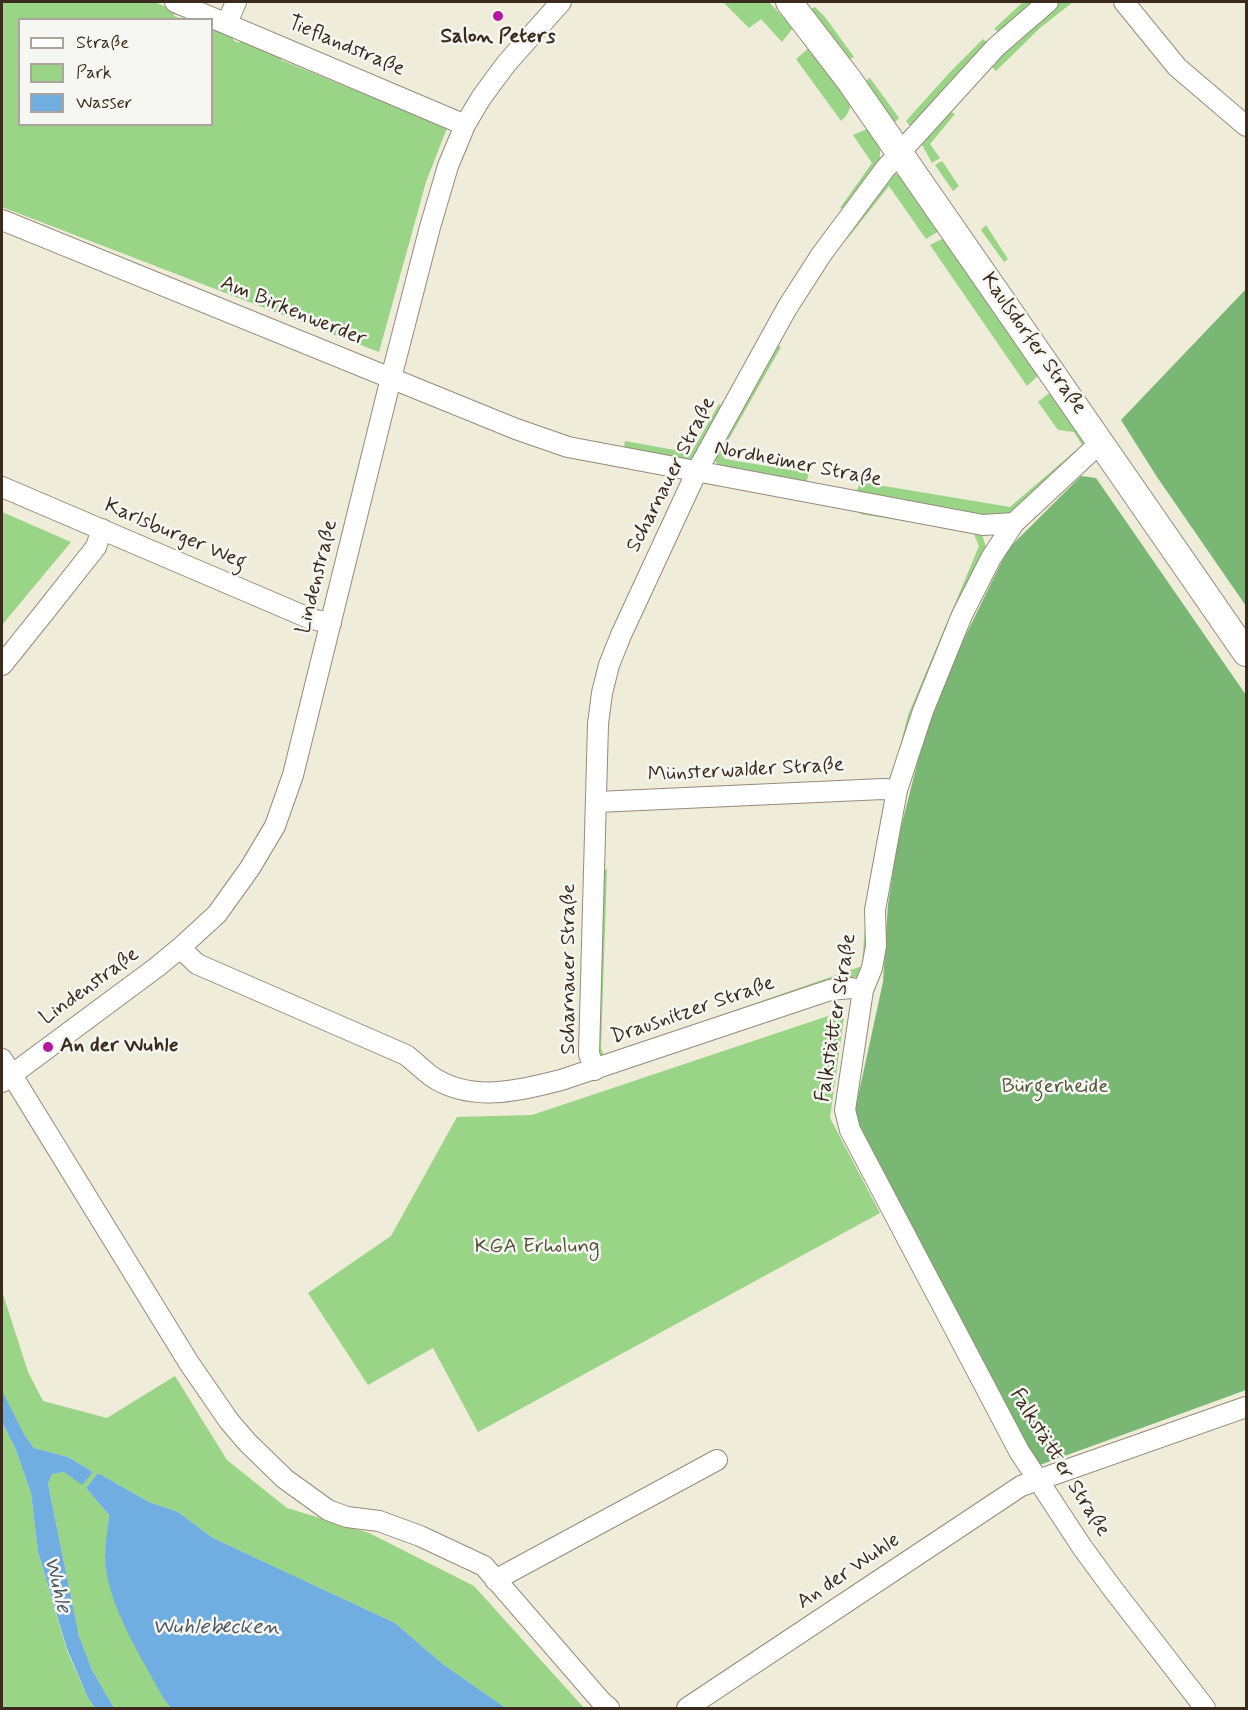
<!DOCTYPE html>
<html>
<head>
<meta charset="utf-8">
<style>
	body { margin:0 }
	#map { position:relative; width:1248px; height:1710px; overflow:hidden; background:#efecd9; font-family:Mynerve,sans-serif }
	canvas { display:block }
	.frame { position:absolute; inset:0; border:3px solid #3b2a1e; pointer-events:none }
	.legend { position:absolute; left:18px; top:18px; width:195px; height:108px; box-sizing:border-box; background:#f6f6f2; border:2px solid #aba49d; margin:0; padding:8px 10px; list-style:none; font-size:18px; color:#3b2a1e }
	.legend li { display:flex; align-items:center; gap:12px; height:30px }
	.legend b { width:30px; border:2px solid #aba49d }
</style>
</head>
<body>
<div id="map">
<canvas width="1248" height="1710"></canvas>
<div class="frame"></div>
<ul class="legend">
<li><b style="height:8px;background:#fff"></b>Straße</li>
<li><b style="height:16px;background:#99d487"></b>Park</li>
<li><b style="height:16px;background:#70aee2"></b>Wasser</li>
</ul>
</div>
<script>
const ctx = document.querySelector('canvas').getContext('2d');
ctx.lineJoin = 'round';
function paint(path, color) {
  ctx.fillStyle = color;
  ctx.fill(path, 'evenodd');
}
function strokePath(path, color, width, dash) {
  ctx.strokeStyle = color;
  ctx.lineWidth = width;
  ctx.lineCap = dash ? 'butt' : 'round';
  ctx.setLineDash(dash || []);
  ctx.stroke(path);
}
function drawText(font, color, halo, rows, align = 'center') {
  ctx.font = font + ' Mynerve,sans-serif';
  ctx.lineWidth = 5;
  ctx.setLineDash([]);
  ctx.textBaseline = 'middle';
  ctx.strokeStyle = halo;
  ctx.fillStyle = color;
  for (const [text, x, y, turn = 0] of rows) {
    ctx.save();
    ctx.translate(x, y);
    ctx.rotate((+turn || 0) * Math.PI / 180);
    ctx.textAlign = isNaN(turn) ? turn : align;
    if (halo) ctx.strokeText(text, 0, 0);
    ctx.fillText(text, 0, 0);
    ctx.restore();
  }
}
const green = new Path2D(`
	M2 2H154L175 10 174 16 183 19 20 20V124H212V26L234 37 233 40 239 43 241 40 282 55 281 60 447 128 426 182 379 352 2 207Z
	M723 2H769L793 28 782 42 761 19 749 28Z
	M1023 2H1037L1001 33 994 29Z
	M1058 2H1073L1040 28 996 71 989 64Z
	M815 7 825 17 854 57 850 59 811 9Z
	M983 39 989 44 912 128 906 121 952 70Z
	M810 47 852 104 846 116 841 121 796 59Z
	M870 78 899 118 895 122 865 81Z
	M947 110 955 114 930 144 940 158 932 163 920 141Z
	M869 128 884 147 880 151V164L845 209 840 208 872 163 853 135Z
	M942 161 959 186 953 191 935 165Z
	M894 174 902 175 939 231 926 239 889 186 847 239 844 235 891 175Z
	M986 225 1008 259 1004 262 981 230Z
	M944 238 1040 374 1027 386 930 245Z
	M776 345 781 347 721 453 725 459 809 473 805 487 719 467 714 459Z
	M1048 394H1054L1087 441 1084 449 1011 516 1002 519 855 495 860 482 1010 507 1082 445 1074 432 1058 430 1038 402Z
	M719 404 724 408 693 458 684 460 623 451 625 441 691 453Z
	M862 506 978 530 983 537 987 552 958 616 951 613 979 546 973 532 860 514Z
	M2 512 71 542 2 625Z
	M948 620 955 623 890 786 908 715Z
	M890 794 873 947 859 976 609 1059 598 1054 600 872 607 869 601 1048 604 1056 862 966C866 909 872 854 886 799L822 800Z
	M840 1012 844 1017 830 1118 880 1213 478 1432 433 1348 368 1385 308 1293 391 1236 457 1117 532 1115Z
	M2 1291 28 1372 43 1401 107 1418 175 1376 227 1460 287 1508 369 1533 474 1586 584 1708H506L444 1665 395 1623 213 1538 178 1512 149 1502 98 1473 86 1488 109 1515 105 1558 165 1701 171 1708H114L92 1670 79 1636 48 1484 52 1474 64 1472 87 1478 93 1472 68 1457 34 1448 24 1434 2 1390Z
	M2 1422 16 1450 31 1493 38 1552 67 1651 88 1698 95 1708H2Z`);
const forest = new Path2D(`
	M1246 289V606L1157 477 1121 420Z
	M1081 476 1096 478 1246 695V1390L1037 1466 854 1115 883 982 888 904 898 839 927 725 954 659 1008 549Z`);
const water = new Path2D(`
	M2 1390 24 1434 34 1448 68 1457 93 1472 82 1485 64 1472 52 1474 48 1484 79 1636 92 1670 114 1708H95L88 1698 67 1649 38 1552 31 1493 16 1450 2 1422Z
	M98 1473 149 1502 178 1512 213 1538 395 1623 444 1665 506 1708H171L165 1701C143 1660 106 1604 105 1557 105 1543 108 1529 109 1515L86 1488Z`);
const minor = new Path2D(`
	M175 2 465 125
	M1124 2 1177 67 1246 126
	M227 23 236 2
	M2 220 516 429 568 447 983 525 1014 523
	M1101 442 1014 523 991 558 962 615 923 711 897 790 875 910 876 946 872 968 863 990 845 1110 850 1130 1019 1451 1082 1547 1112 1588 1205 1708
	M2 487 311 619 331 623
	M2 665 43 614 96 547 102 529
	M597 802 883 789 897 790
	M180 948 197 964 406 1055C415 1062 423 1070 431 1076 470 1103 519 1091 561 1080L830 990 851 988 863 990
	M2 1059 189 1363 229 1421 247 1442 285 1479 328 1510 347 1517 379 1521 420 1536 484 1566 601 1701 609 1708
	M595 1070 589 1054 598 724 602 693 609 665 621 635 697 471 787 308 821 255 885 169 996 47 1048 2
	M2 1082 157 967 180 948 217 914 250 868 275 826 293 775 391 378 430 227 448 166 465 125 481 98 506 64 561 2
	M495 1580 717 1460
	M687 1708 1021 1486 1246 1407`);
const major = new Path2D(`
	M789 2 849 80 1246 653`);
const markers = [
	[498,16,6,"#b5179e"],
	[48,1047,6,"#b5179e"]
];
const poiNames = [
	["Salon Peters",498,38],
	["An der Wuhle",60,1047,"left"]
];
const streetNames = [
	["Tieflandstraße",346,47,23],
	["Am Birkenwerder",293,312,22],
	["Kaulsdorfer Straße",1033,344,55],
	["Nordheimer Straße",798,465,11],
	["Scharnauer Straße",672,475,-63],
	["Karlsburger Weg",175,535,23],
	["Lindenstraße",318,577,-76],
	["Münsterwalder Straße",746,771,-3],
	["Scharnauer Straße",570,969,-90],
	["Lindenstraße",90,987,-36],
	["Drausnitzer Straße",693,1011,-19],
	["Falkstätter Straße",837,1018,-81],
	["Falkstätter Straße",1059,1463,58],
	["An der Wuhle",849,1572,-34]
];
const parkNames = [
	["Bürgerheide",1055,1088],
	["KGA Erholung",537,1248]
];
const waterNames = [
	["Wuhle",56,1585,76],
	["Wuhlebecken",216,1628]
];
paint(green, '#99d487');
paint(forest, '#7ab674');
paint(water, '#70aee2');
strokePath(minor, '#958b7c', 22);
strokePath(major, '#958b7c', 28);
strokePath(minor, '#fff', 20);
strokePath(major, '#fff', 26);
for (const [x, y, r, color] of markers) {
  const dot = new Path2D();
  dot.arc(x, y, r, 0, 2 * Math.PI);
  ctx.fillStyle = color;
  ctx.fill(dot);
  strokePath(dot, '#f6f6f2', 2);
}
drawText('bold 21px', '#3b2a1e', '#f6f6f2', poiNames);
drawText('21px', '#3b2a1e', '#f6f6f2', streetNames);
drawText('21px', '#525438', '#f6f6f2', parkNames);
drawText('italic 22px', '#4e5863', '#f6f6f2', waterNames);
</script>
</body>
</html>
